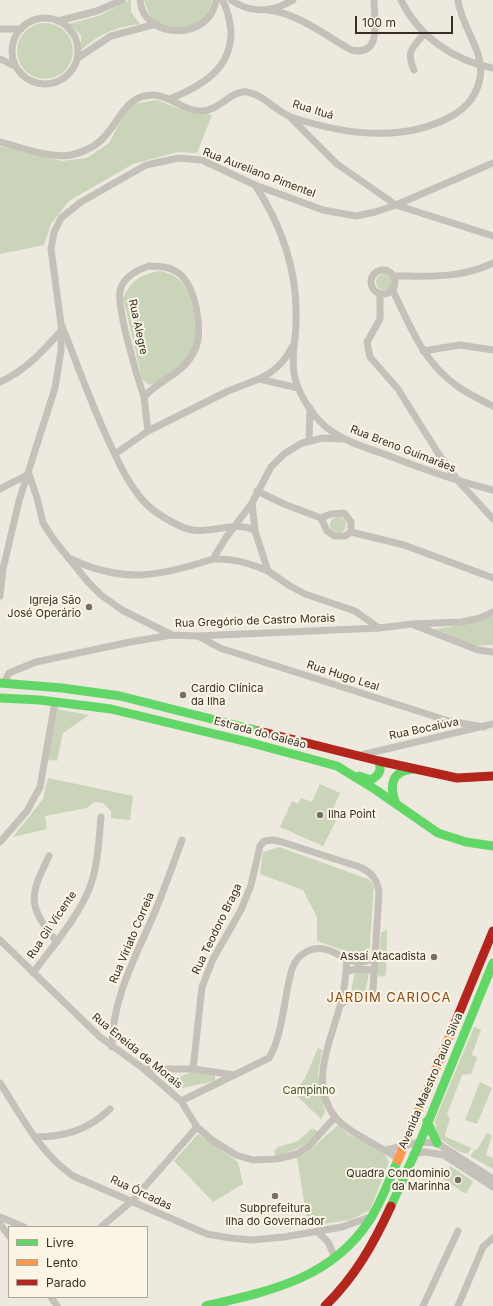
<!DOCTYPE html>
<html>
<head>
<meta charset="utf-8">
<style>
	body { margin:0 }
	#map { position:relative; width:493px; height:1306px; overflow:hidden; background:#ede9df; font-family:Inter,sans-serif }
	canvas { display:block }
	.legend { position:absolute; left:8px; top:1226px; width:140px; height:72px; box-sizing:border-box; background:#faf5e5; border:1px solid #aca599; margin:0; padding:5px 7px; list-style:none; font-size:12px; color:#362e26 }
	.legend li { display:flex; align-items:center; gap:8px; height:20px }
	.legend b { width:20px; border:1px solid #aca599 }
	.scale { position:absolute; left:355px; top:16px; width:98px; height:18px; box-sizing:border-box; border:2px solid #362e26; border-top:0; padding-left:5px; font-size:12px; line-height:14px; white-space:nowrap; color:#362e26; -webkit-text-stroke:3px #faf5e5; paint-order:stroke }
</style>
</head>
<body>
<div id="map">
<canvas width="493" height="1306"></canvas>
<ul class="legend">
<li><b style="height:5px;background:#63d668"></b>Livre</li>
<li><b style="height:5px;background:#ff974d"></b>Lento</li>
<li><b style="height:5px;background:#b3261e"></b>Parado</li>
</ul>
<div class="scale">100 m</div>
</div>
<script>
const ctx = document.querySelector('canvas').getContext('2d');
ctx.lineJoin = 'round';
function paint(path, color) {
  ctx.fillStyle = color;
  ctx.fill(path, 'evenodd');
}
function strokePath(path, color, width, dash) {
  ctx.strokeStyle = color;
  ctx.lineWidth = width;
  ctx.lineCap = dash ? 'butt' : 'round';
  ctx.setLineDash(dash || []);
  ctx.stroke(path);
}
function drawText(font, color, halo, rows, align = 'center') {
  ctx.font = font + ' Inter,sans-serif';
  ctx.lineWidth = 4;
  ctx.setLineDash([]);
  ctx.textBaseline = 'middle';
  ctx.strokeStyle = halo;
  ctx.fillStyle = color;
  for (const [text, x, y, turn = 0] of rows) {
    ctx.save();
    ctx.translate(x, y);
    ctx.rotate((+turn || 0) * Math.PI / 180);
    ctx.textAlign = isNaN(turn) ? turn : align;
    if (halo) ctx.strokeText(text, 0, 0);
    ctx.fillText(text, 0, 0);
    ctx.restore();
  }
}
const green = new Path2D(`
	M129 0H131V12L140 24C116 27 99 34 81 50V35L69 24 101 15Z
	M144 0H212C210 6 209 12 205 17 195 28 166 33 155 22 150 17 146 7 144 0Z
	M17 51a28 28 0 1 1 56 0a28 28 0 1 1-56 0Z
	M157 100 187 112 212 115 197 153 178 152 133 164 69 201 51 224 44 245 0 254V146L61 161 87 158 109 143 123 116 133 104Z
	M160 271C180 275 188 287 192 307 199 339 196 359 165 377 160 380 155 384 149 385L142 379 123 298C131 281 141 274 160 271Z
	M376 282a8 8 0 1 1 16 0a8 8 0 1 1-16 0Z
	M330 525a8 8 0 1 1 16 0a8 8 0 1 1-16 0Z
	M493 616V645L476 646 429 630 469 624Z
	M56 709 89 715 63 733 57 761 47 759Z
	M48 778 133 796 130 820 111 818V811L103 803 94 802 87 808 45 816 47 829 13 837 43 799Z
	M320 784 340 793 333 809 337 812 334 817 337 819 323 846 280 827 292 801 298 804 301 798 312 802Z
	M279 847 368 879 374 885 369 956 363 957 317 941V917L303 890 260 874 263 852Z
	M387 929 386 975 381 977 377 974 381 933Z
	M355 971 369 973 365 994 351 991Z
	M474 1027 481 1030 472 1054 477 1058 471 1074 462 1075 447 1114 450 1119 445 1134 446 1137 471 1148 468 1154 458 1151 437 1137 435 1120Z
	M318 1048 322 1050 318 1074 325 1112 321 1119 294 1093 305 1078Z
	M196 1070 215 1076V1081L182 1088 175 1079Z
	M480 1082 492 1088 477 1124 465 1120Z
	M338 1125 348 1134 383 1151 389 1162 370 1210 350 1220 308 1226 297 1158 310 1150Z
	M311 1129H314L319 1132C304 1147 295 1151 275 1156L274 1151 278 1147 298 1141Z
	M487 1133 492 1135 486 1155 493 1158V1169L470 1156 475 1149 477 1150Z
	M198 1134 238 1162 243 1184 213 1202 174 1161Z
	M450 1166 473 1181 466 1194 443 1179Z`);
const street = new Path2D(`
	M140 0C143 40 210 42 216 0
	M231 0C251 14 273 12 293 0
	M401 0C418 36 454 61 493 68
	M268 10C297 13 325 35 351 50 383 57 374 20 374 0
	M12 51a33 33 0 1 1 66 0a33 33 0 1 1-66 0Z
	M58 21 97 11 122 0
	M0 29H21
	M78 58 111 36 156 24
	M0 59 15 66
	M414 70C406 51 412 48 425 33
	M170 99C201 86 231 70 231 32 230 20 228 10 222 0
	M289 116 337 164 396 205 493 236
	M0 142C20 147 51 159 71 155 84 152 98 145 106 135 121 118 127 94 154 95 171 96 185 112 202 111 219 111 231 90 247 92 265 95 275 111 291 117 339 133 395 142 442 121 462 112 476 100 480 78 485 51 461 27 458 0
	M255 185C282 226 298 271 296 322 296 339 291 355 294 373 297 392 311 414 326 427 343 441 364 447 384 454 420 468 455 481 493 490
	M149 266C161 266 172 267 181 275 196 290 204 333 194 352 181 376 161 378 144 397 137 376 117 310 120 291 123 277 137 270 149 266Z
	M371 282a12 12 0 1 1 24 0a12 12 0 1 1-24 0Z
	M393 276C428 276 460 279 493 263
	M392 289C408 321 420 354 446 377 460 390 477 398 493 406
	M380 294V319L367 342 370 357 398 389 438 453 459 482 493 519
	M62 326C78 366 92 406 110 444 119 463 127 481 140 497 150 510 167 520 182 527 206 538 236 518 255 531
	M423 351 460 345 493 350
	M259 379C274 372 284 363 292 347
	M0 382C26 370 42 352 61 331
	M144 397 148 431
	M344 439 323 438 302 443 284 454 271 467 252 503 255 531 268 571 290 586 305 594 355 611 379 628
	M309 441 310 408
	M115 454 148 431 228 391 259 379 298 388
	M0 489 29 474 37 498 43 523 54 540 88 582 101 595 122 610 172 635
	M257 491 284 504 321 518 331 514 344 513 351 522V532
	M321 518 327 531 334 536H345L351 532 404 545 493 578
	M71 559C124 584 159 576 213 559L225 539 252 503
	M213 559C233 558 249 563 268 571
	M0 596 3 569 19 501 55 388 61 351V324L51 249 54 232 61 218 81 202 146 165 179 158 202 160 255 185 323 210 356 216 375 212 396 205 493 163
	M414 625 478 650 493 652
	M198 636 220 648 449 721 484 727
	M4 683 9 673 36 662 130 642 172 635 198 636 379 628 412 624 462 622 480 618 493 612
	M361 755 493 724
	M0 842 27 811 40 787 55 702
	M49 856C29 897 27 905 57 942
	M0 940 100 1037 144 1069 181 1101 197 1127 212 1140 236 1155 253 1160 277 1159 297 1154 309 1146 335 1117
	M347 960C346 974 345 988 341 1002 332 1039 308 1082 335 1117 347 1132 382 1147 399 1159
	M346 971 357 969 373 970
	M33 973C52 947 81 914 91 884 98 863 99 839 101 817
	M112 1047C112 999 135 958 154 914 164 890 173 865 182 840
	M144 1069H193L235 1075
	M193 1069 202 987 213 959 241 910 251 885 260 846 264 841 273 840 282 842 360 867C372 873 377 879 379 892L373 990 367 998H351L341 1004
	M0 1083C22 1117 40 1153 73 1176L207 1234 230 1238 252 1240 284 1237 342 1227 373 1216
	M181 1101 269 1058C283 1036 284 995 292 969 297 954 312 945 328 950 338 953 345 960 356 962 362 963 368 961 374 959
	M35 1137C65 1137 88 1130 110 1109
	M386 1150 420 1142 437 1143 493 1179
	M413 1154 425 1152 444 1155 493 1187
	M0 1217 24 1227
	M0 1224 9 1236
	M101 1227 133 1200 197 1127
	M318 1232 328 1242 335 1257
	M51 1297 57 1306
	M423 1306 458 1231
	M458 1306 483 1247 493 1238`);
const fast = new Path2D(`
	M0 683 62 688 120 696 259 731
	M0 698 40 700 111 709 248 742 337 766 376 790 438 833 466 842 493 846
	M359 776 371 780C379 775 382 771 379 761
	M396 804C389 786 391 771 413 769
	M427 1121 437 1143
	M391 1206 420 1142 493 963
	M206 1306C269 1291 331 1279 369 1221 381 1203 389 1180 398 1160`);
const slow = new Path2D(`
	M398 1160 455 1023`);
const jam = new Path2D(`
	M259 731 379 761 457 778 493 776
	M455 1023 493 931
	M325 1306C355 1277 374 1243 391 1206`);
const markers = [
	[89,607,4,"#766f67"],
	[183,695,4,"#766f67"],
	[320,815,4,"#766f67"],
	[434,957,4,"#766f67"],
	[458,1180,4,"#766f67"],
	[275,1196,4,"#766f67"]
];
const streetNames = [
	["Rua Ituá",313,110,17],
	["Rua Aureliano Pimentel",259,173,21],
	["Rua Alegre",138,327,78],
	["Rua Breno Guimarães",403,449,21],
	["Rua Gregório de Castro Morais",255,621,-2],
	["Rua Hugo Leal",343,676,18],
	["Rua Bocaiúva",424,729,-12],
	["Estrada do Galeão",260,733,15],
	["Rua Gil Vicente",52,925,-56],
	["Rua Teodoro Braga",217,929,-64],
	["Rua Viriato Correia",132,938,-67],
	["Rua Eneida de Morais",137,1051,39],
	["Avenida Maestro Paulo Silva",431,1081,-67],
	["Rua Órcadas",141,1193,25]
];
const poiNames = [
	["Igreja São",81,601],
	["José Operário",81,614],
	["Cardio Clínica",191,689,"left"],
	["da Ilha",191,702,"left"],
	["Ilha Point",328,815,"left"],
	["Assaí Atacadista",426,957],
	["Quadra Condominio",450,1174],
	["da Marinha",450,1187],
	["Subprefeitura",275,1209,"center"],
	["Ilha do Governador",275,1222,"center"]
];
const parkNames = [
	["Campinho",309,1091]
];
const quarterNames = [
	["JARDIM CARIOCA",389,998]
];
paint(green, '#c9d4b8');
strokePath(street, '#c5c1b8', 7);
strokePath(fast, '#63d668', 9);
strokePath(slow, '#ff974d', 9);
strokePath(jam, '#b3261e', 9);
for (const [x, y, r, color] of markers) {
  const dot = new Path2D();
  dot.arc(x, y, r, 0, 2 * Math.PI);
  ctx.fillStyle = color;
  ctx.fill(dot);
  strokePath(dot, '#faf5e5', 1.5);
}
drawText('11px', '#362e26', '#faf5e5', streetNames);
drawText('11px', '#362e26', '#faf5e5', poiNames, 'right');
drawText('11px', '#3c5629', '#faf5e5', parkNames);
ctx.letterSpacing = '1px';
drawText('13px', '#894b1b', '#faf5e5', quarterNames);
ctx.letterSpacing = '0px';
</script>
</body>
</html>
